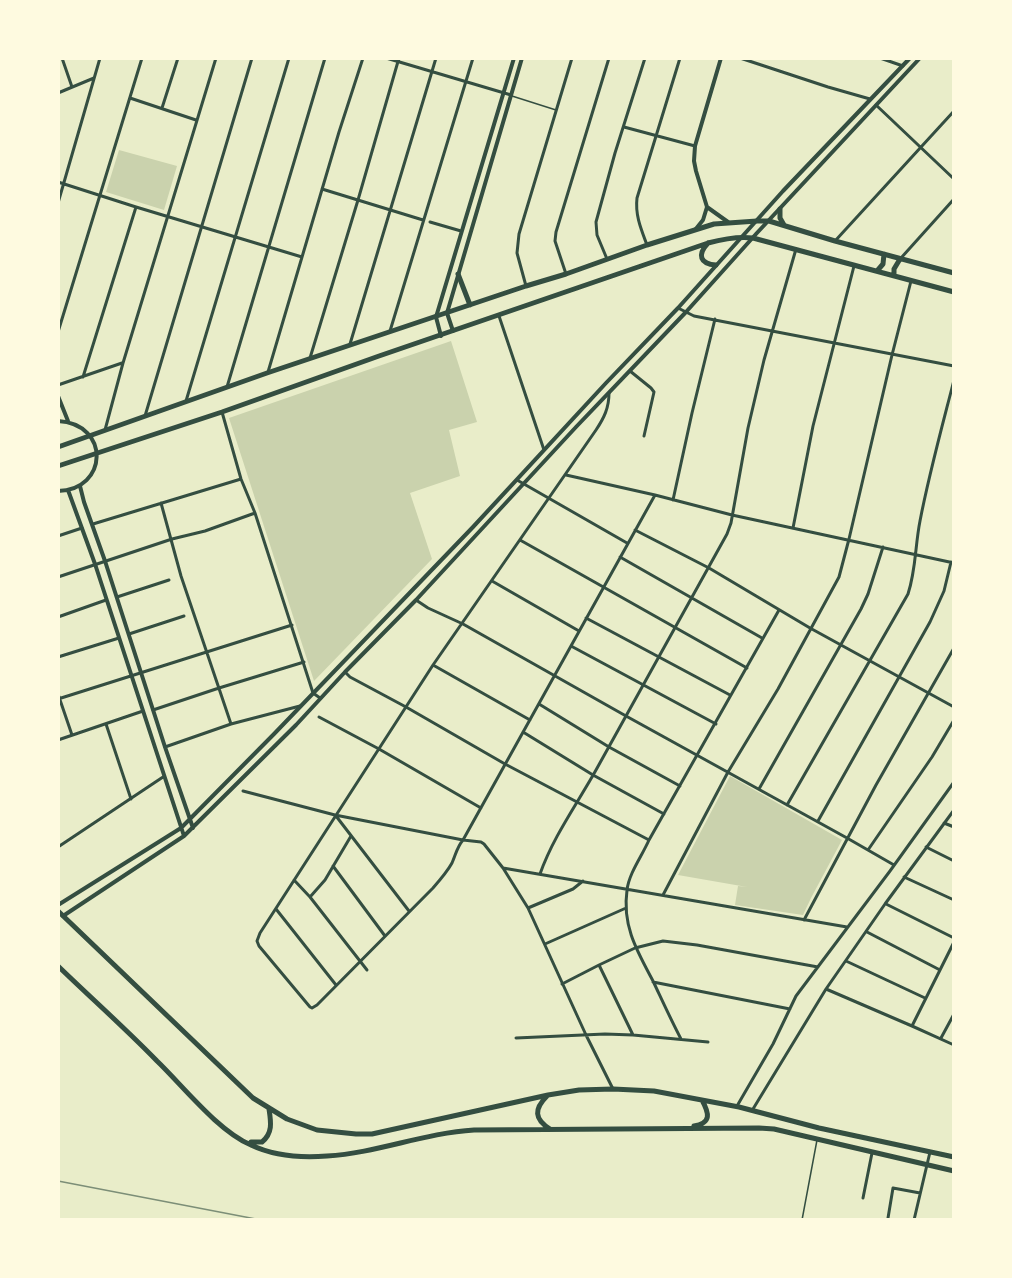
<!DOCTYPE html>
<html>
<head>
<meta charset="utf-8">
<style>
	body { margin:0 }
	#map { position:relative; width:1012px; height:1278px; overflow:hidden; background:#e9edc9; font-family:"Times New Roman",serif }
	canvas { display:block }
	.frame { position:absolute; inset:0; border:60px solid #fefae0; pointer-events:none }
</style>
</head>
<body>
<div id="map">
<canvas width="1012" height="1278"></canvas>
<div class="frame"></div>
</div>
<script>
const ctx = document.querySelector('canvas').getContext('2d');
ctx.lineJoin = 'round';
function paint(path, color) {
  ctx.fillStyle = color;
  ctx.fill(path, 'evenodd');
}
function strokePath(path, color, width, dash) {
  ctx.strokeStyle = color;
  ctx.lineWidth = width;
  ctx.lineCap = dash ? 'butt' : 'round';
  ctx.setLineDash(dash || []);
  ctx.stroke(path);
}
const green = new Path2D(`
	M119 150 177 166 164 210 106 192Z
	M451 341 477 422 449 430 460 476 410 493 432 559 314 681 229 418Z
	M730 776 842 840 811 898 803 915 735 905 738 886 747 887 678 875Z`);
const service = new Path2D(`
	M512 96 556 110
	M802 1220 817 1140`);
const minor = new Path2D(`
	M62 58 72 87
	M386 58 511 95
	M740 58 828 87 870 99
	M880 58 903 66
	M58 93 94 78
	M130 98 196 120
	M876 105 954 179
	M162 108 178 58
	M624 127 695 146
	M58 182 136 207 302 257
	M322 189 423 220
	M58 203 100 58
	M430 222 461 231
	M835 241 954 111
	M647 245C641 229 635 215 637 198L680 58
	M901 258 954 199
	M607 259 597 235 596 222 615 153 645 58
	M566 274 555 241 556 232 609 58
	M526 286 517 253 519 234 572 58
	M678 308 694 316 954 366
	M499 316 544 450
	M390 331 473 58
	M58 332 142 58
	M350 344 436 58
	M310 358 358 200 399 58
	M630 371 651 388 654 392 644 436
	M268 372 339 132 363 58
	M83 377 136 207
	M58 385 122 363
	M227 387 325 58
	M609 393C609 408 604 418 596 430L433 665 260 933 257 941 259 946 310 1007 312 1008 317 1005 433 888C440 880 447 872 452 863 456 854 457 847 463 840L655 495
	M186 401 289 58
	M222 412 241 479 255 513 313 693 320 698
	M145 416 252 58
	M105 430 123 363 216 58
	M566 475 655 495 732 515 954 563
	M517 480 627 543
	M673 500 692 413 715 319
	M161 503 181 576 231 724
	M93 524 241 479
	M793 528 813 426 854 266
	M635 530 709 568 810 628 954 707
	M58 536 82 528
	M520 540 747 668
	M620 557 762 638
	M58 577 172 539 205 531 255 513
	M492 581 579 631
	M117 597 169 580
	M416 600 428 608 463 624 626 716 847 838 894 865
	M58 617 106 600
	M586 618 730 695
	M129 634 184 616
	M571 646 716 724
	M58 657 119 638
	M433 665 530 720
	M345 672 350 677 406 707 505 764 649 840
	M58 694 72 735
	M58 699C136 674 214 649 292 625
	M539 704 609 747 680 786
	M153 710 219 688 304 662
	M319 717 379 749 481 808
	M106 724 131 799
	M523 732 593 775 664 814
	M58 740 143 711
	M165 747 231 724 300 706
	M759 789 861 609 868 594 883 547
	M243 791 335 815 463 840 481 842 484 844 503 868 528 908 586 1035 613 1089
	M787 805 908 594C916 570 915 546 920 521 929 474 942 427 954 380
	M336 816 409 911
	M818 821 930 622 944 591 951 562
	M944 823 954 827
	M58 847 163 777
	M926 847 954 861
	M868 850 932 757 954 720
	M333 866 385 936
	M503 868 847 927
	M540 874C553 837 577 804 596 770 639 691 684 613 727 534L731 523 748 428 764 360 796 249
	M904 877 954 900
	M294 880 310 897 367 970
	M663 895 728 772 778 689 839 577 849 539 892 355 911 281
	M310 897 325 880 351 836
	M886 904 954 938
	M528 908 573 889 583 881
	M276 909 336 985
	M804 920 876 785 954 648
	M867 932 940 970
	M545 944 626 908
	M846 961 925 998
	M599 965 633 1035
	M653 982 790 1009
	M562 984 599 965 635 948 663 941 697 945 818 967
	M826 989 912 1026 954 1045
	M912 1026 954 942
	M516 1038 605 1034 633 1035 708 1042
	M941 1038 954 1014
	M681 1039C671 1020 662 1000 653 981 637 951 622 926 627 890 629 873 642 856 649 840L779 610
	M737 1106 773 1044 796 996 890 871 954 782
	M753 1109 826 989 885 904 954 810
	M863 1198 872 1153
	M888 1218 893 1188 920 1193
	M914 1220 930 1152`);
const tertiary = new Path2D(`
	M721 58 695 146 694 161 696 171 707 207 728 222
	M695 230 703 220 707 207
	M453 331 447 313 522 58
	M441 336 436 317 514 58
	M58 396 68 421
	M58 421C111 424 108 490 58 491
	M80 486 84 502 105 561 165 747 193 828
	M68 490 95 564 184 836
	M58 905 181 828 274 734 473 527 606 383 678 308 783 191 910 58
	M63 916 184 836 296 725 345 672 416 600 576 427 686 312 756 234 920 58`);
const primary = new Path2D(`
	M780 209V218L784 225
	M708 243C697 255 700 264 716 265
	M877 271 883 264 884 254
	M458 274 470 305
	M894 276V269L900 259
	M58 447 267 373 526 286 566 274 647 245 714 224 757 221H769L835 241 954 273
	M58 466 222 412 379 356 708 243C723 239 737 236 753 238L954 292
	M58 911 253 1098 287 1119 317 1130 356 1134H372L548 1095 579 1090 613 1089 654 1091 739 1107 819 1128 954 1157
	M58 966C91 998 125 1028 157 1061 183 1086 218 1131 251 1145 274 1156 302 1158 327 1156 377 1153 424 1133 474 1130L759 1128 774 1129 954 1171
	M547 1096C534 1109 534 1119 550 1129
	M694 1126C712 1123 709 1113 702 1100
	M251 1142H262C273 1133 271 1122 269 1109`);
const rail = new Path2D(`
	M58 1181 261 1220`);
paint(green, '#cad2ad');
strokePath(service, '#344e41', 1.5);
strokePath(minor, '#344e41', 3);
strokePath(tertiary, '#344e41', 4);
strokePath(primary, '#344e41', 5);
strokePath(rail, '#7c8e77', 1.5);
</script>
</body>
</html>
